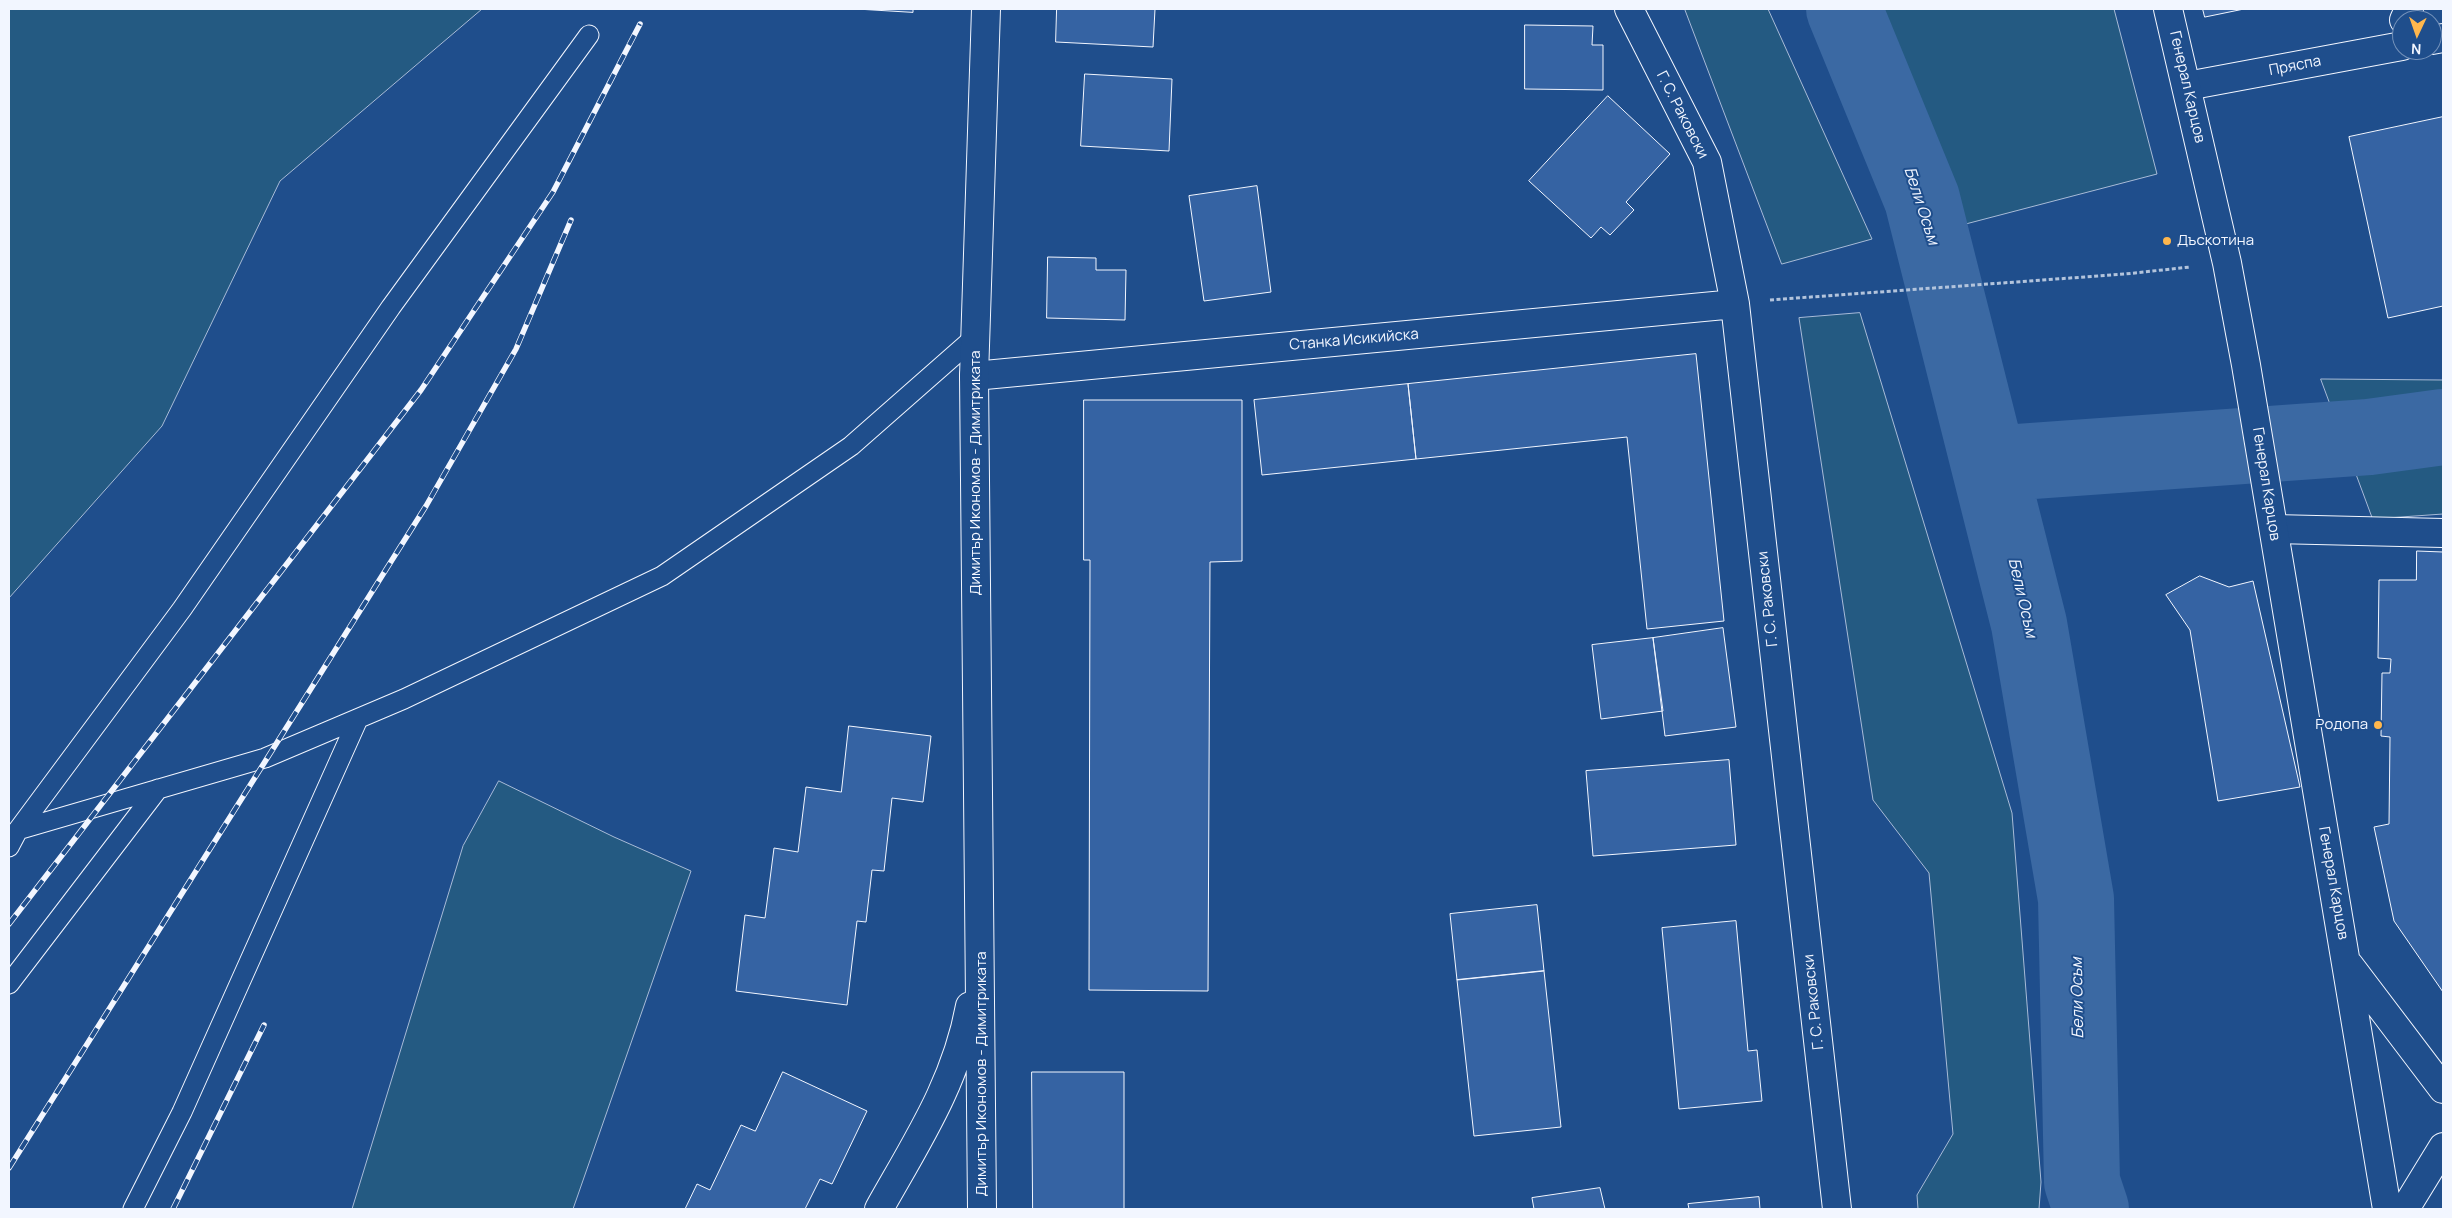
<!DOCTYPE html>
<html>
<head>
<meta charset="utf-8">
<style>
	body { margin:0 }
	#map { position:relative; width:2452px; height:1218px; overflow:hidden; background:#1f4e8c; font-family:Manrope,sans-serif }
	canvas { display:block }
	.frame { position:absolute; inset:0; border:10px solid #f2f6ff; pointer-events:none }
	.north { position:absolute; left:2392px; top:10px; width:50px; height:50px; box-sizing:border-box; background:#1f4e8c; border:1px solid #7391ba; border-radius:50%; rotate:183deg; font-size:14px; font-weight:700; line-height:20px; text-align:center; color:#f2f6ff }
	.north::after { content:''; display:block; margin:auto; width:18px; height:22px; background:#ffb74d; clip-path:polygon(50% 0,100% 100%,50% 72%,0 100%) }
</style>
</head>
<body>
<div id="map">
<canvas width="2452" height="1218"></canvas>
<div class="frame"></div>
<div class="north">N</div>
</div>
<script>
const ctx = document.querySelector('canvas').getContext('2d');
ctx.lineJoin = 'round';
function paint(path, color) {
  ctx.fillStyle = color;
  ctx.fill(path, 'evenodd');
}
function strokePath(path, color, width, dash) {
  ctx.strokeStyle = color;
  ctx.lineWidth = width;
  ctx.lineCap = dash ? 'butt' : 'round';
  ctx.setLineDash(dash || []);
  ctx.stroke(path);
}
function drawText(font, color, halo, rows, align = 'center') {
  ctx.font = font + ' Manrope,sans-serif';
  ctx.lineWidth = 4;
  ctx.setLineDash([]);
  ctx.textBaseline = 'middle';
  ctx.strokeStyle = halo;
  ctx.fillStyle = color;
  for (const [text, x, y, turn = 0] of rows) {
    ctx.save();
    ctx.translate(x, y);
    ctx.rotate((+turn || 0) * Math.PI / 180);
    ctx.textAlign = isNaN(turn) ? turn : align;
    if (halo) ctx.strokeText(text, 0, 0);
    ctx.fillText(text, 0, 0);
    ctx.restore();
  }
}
const green = new Path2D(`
	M9 9H482L280 181 162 426 9 598Z
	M1685 9H1768L1872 239 1782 264Z
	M1871 9H2114L2157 174 1958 226Z
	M1860 313 2012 813 2041 1182 2039 1209H1918L1917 1195 1953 1134 1929 873 1873 800 1799 318Z
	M2321 379 2443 380V514L2373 519Z
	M499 781 614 837 691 871 573 1209H352L463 846Z`);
const river = new Path2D(`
	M1844 9 1922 199 2029 624 2076 899 2082 1182 2091 1209
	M1990 464 2369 437 2443 427`);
const building = new Path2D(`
	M857 9H913V12Z
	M1057 9H1155L1153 47 1056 42Z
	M2203 9H2244L2205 17Z
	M1525 25 1593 26 1592 45H1603V90L1525 89Z
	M1085 74 1172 79 1169 151 1081 146Z
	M1608 96 1670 154 1626 202 1634 210 1610 235 1601 227 1591 238 1529 181Z
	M2443 117V306L2388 318 2349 137Z
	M1257 186 1271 292 1204 301 1189 196Z
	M1048 257 1096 258V270H1126L1125 320 1047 318Z
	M1696 354 1724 621 1647 629 1627 437 1416 459 1408 384Z
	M1408 384 1416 459 1262 475 1254 400Z
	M1084 400H1242V561L1210 562 1208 991 1089 990 1090 560H1084Z
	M2417 551 2443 552V992L2394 921 2374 827 2389 824 2390 737 2381 736 2382 673H2390L2391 659 2378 658 2379 580H2416Z
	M2200 576 2229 587 2253 581 2300 787 2218 801 2190 630 2166 595Z
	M1723 628 1736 727 1665 736 1653 638Z
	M1653 638 1663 711 1601 719 1592 645Z
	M849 726 931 736 923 802 892 798 884 871 872 870 866 922 857 921 847 1005 736 991 745 915 765 918 774 848 798 852 806 787 841 792Z
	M1729 760 1736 845 1593 856 1586 771Z
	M1537 905 1544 971 1457 980 1450 914Z
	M1736 921 1748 1051 1757 1050 1762 1101 1679 1109 1662 928Z
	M1544 971 1561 1127 1474 1136 1457 980Z
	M783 1072 867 1111 832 1184 820 1179 805 1209H685L697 1184 710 1190 741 1125 755 1131Z
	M1032 1072H1124V1209H1033Z
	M1600 1188 1605 1209H1534L1532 1198Z
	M1759 1197 1760 1209H1689L1688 1204Z`);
const path = new Path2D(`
	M1770 300 2125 274 2190 267`);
const lane = new Path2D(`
	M18 830 265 758 404 699 662 576 851 446 975 337
	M9 847 18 830 182 609 391 307 589 35
	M9 984 158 789
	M133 1209 182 1112 358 719`);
const street = new Path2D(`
	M1629 9 1707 162 1735 304 1837 1209
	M2404 20 2409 9
	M2432 40 2443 38
	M2187 86 2402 46
	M974 376 1735 304
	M2274 529 2443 533`);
const secondary = new Path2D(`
	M2168 9 2227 263 2246 365 2387 1209
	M2349 965 2443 1089
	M879 1209C916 1143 956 1083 970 1006
	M982 1209 974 376 986 9
	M2405 1209 2443 1147`);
const rail = new Path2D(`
	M9 924 421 390 553 192 640 24
	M9 1168 426 506 516 349 571 220
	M173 1209 264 1025`);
const markers = [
	[2167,241,5,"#ffb74d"],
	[2378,725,5,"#ffb74d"]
];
const streetNames = [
	["Пряспа",2295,66,-11],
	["Генерал Карцов",2187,87,77],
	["Г. С. Раковски",1682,115,63],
	["Станка Исикийска",1354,340,-5],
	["Димитър Икономов - Димитриката",976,473,-90],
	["Генерал Карцов",2266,484,81],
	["Г. С. Раковски",1768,599,-96],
	["Генерал Карцов",2333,883,80],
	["Г. С. Раковски",1814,1002,-96],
	["Димитър Икономов - Димитриката",982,1074,-90]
];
const poiNames = [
	["Дъскотина",2177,241],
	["Родопа",2368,725,"right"]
];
const waterNames = [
	["Бели Осъм",1921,206,72],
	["Бели Осъм",2022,598,77],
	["Бели Осъм",2078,998,-91]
];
paint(green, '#245a82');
strokePath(green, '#a8bbd7', 1);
strokePath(river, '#3b69a3', 76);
paint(building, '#3563a3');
strokePath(building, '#f2f6ff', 1);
strokePath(lane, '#f2f6ff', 21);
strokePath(street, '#f2f6ff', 30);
strokePath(secondary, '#f2f6ff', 30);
strokePath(path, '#b3c4dc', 3, [4, 2.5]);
strokePath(lane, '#1f4e8c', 19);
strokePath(street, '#1f4e8c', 28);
strokePath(secondary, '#1f4e8c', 28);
strokePath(rail, '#f2f6ff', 5.5);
strokePath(rail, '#1f4e8c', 4, [11]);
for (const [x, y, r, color] of markers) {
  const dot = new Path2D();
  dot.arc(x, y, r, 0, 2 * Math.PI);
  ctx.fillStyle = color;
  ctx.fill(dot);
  strokePath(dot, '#1f4e8c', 2);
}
drawText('15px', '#f2f6ff', '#1f4e8c', streetNames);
drawText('15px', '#f2f6ff', '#1f4e8c', poiNames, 'left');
drawText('italic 16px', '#f2f6ff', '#1f4e8c', waterNames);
</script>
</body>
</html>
